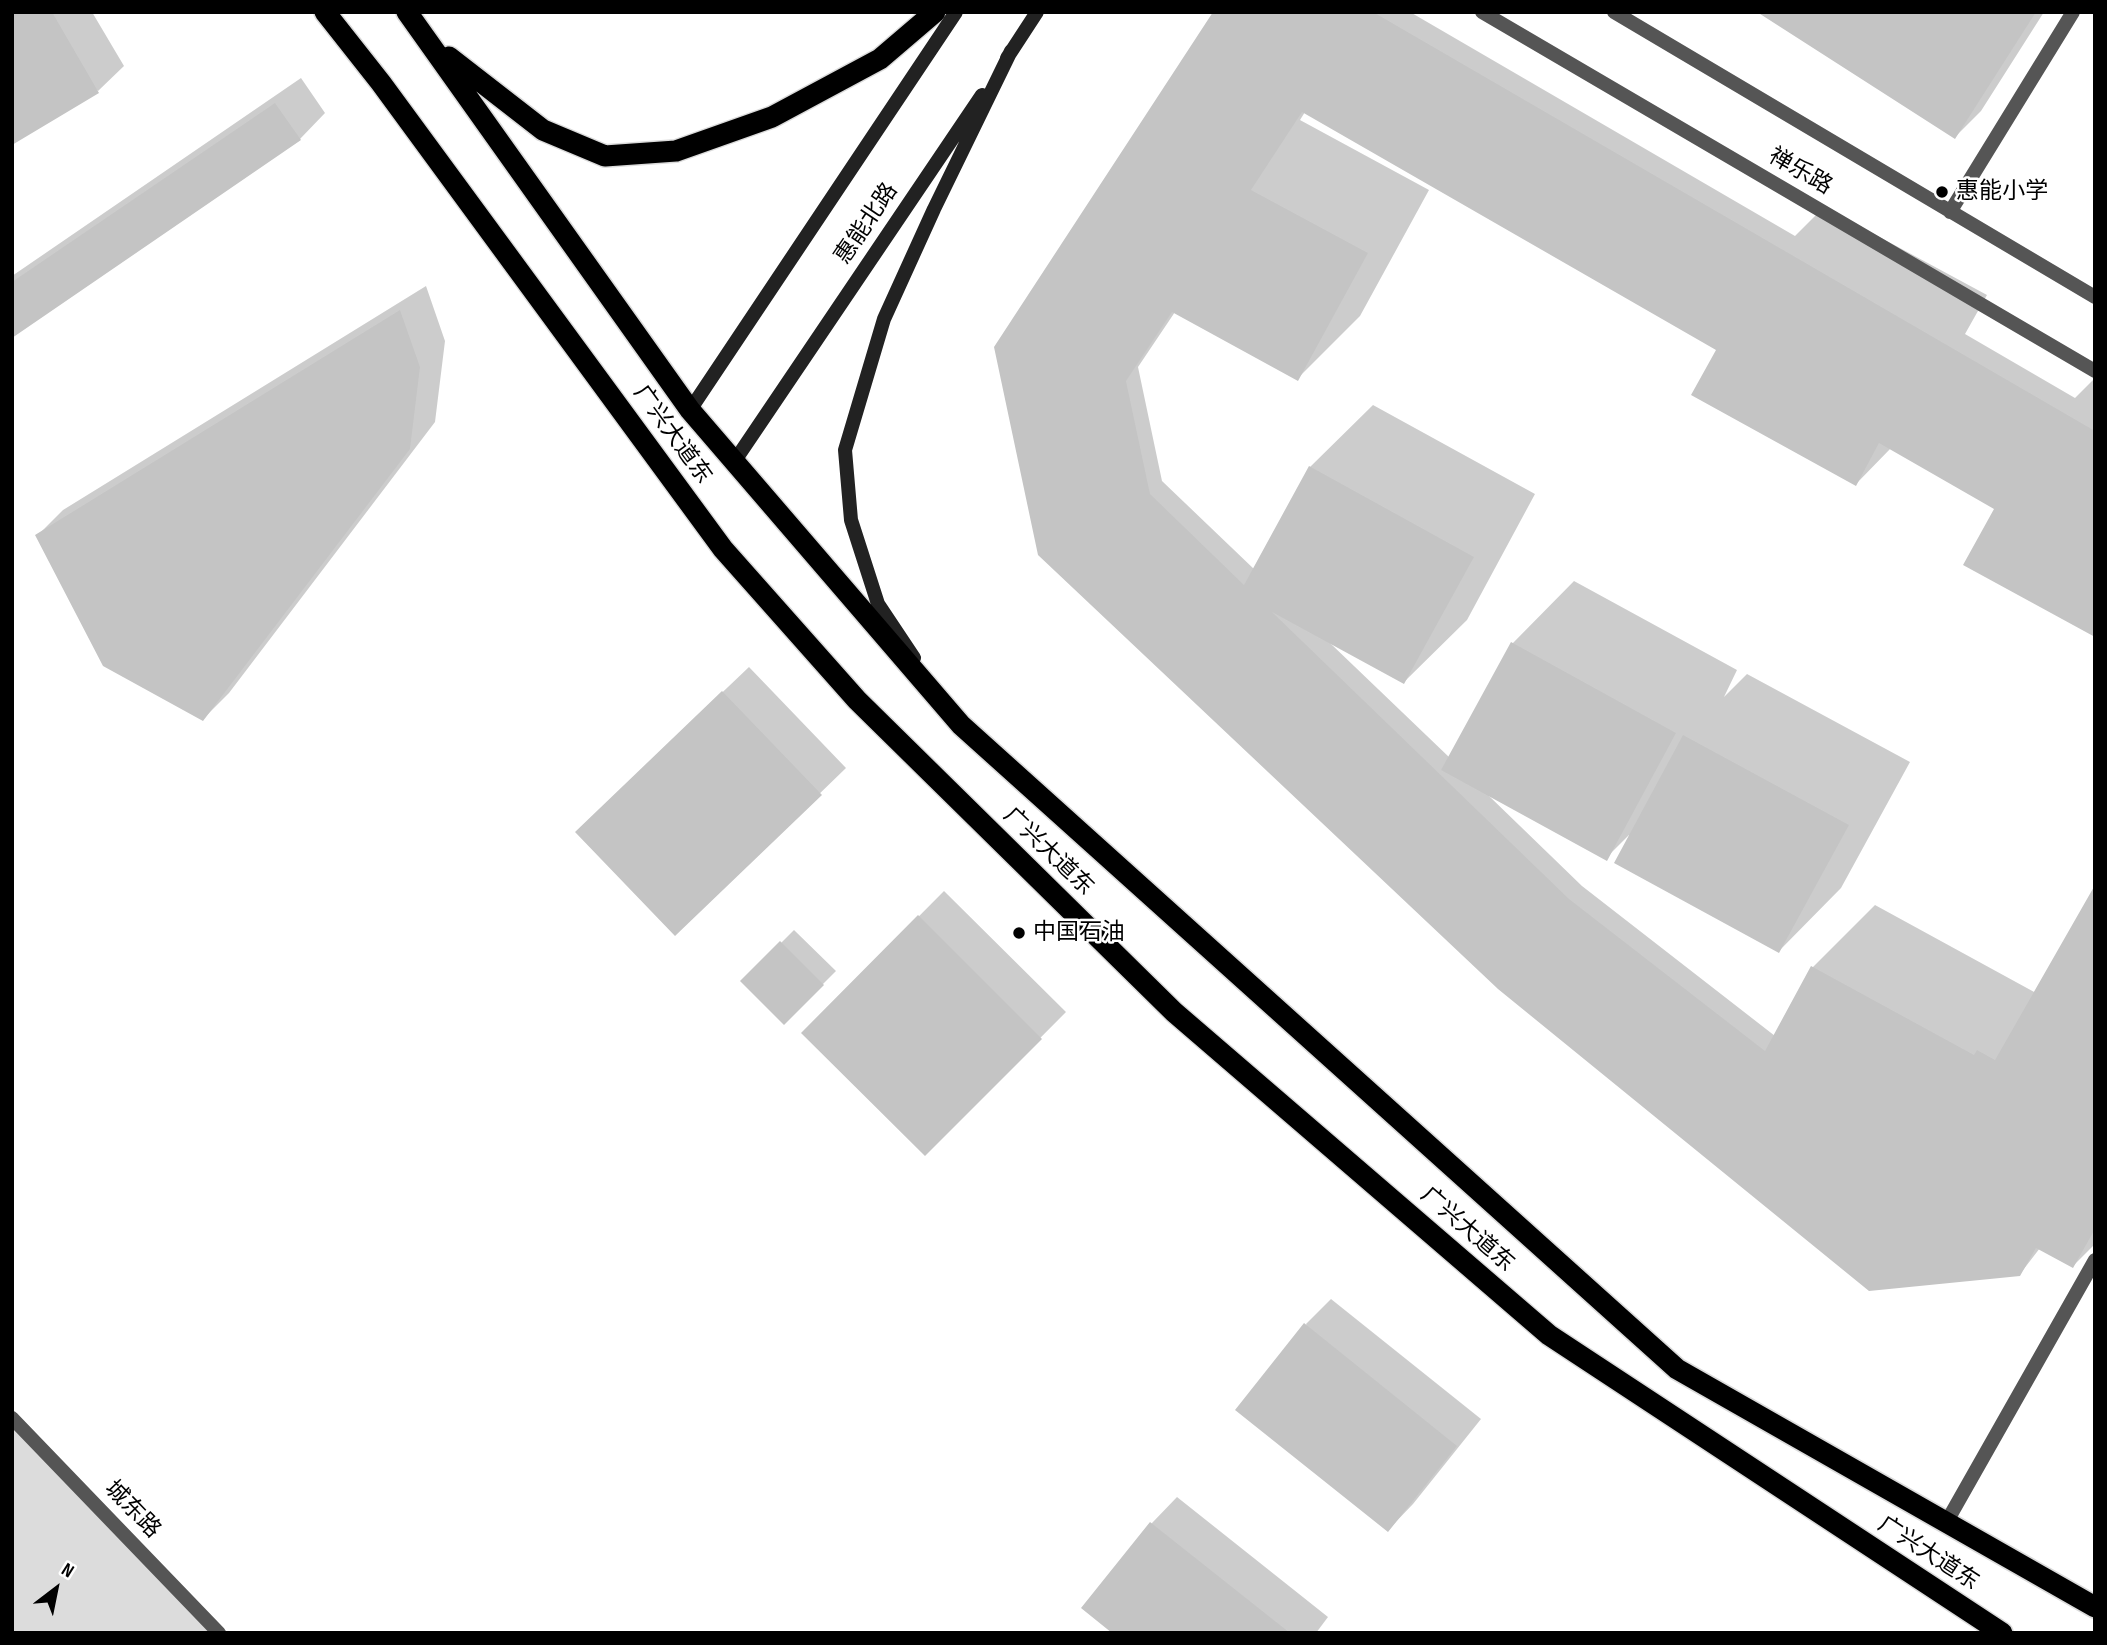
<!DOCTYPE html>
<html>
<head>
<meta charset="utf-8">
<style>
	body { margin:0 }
	#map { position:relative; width:2107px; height:1645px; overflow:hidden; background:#fff; font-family:"Sofia Sans Condensed",sans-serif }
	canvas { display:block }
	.frame { position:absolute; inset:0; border:14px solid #000; pointer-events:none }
	.north { position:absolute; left:21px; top:1554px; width:70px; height:70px; -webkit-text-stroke:5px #fff; paint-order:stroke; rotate:32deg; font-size:19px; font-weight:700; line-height:28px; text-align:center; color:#000 }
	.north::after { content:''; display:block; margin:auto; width:24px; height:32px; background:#000; clip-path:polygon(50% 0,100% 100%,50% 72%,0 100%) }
</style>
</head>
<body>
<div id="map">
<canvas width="2107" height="1645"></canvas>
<div class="frame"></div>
<div class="north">N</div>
</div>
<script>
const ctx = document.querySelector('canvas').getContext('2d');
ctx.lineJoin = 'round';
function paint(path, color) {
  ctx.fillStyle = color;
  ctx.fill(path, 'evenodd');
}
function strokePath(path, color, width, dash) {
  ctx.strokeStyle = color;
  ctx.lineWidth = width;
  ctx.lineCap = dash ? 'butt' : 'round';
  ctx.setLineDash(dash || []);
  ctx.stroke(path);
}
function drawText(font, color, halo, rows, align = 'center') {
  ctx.font = font + ' "Sofia Sans Condensed","Noto Sans SC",sans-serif';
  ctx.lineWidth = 5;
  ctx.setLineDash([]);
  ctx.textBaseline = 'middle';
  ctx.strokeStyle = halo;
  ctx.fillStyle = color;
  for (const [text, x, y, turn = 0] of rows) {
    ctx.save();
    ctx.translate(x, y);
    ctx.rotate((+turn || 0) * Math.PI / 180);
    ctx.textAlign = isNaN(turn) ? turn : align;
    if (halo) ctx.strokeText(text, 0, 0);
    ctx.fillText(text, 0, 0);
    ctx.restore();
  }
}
const green = new Path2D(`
	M12 1418 219 1633H12Z`);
const shadow = new Path2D(`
	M12 12H92L124 66 98 91Z
	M1215 12H1410L1795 236 1824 207 1987 295 1965 334 2075 398 2095 378V635L1996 508 1891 448 1856 484 1718 349 1305 112 1300 120 1429 190 1360 316 1298 378 1175 312 1138 367 1162 481 1255 570 1310 467 1373 405 1535 494 1467 620 1404 682 1330 643 1450 758 1512 644 1574 581 1737 670 1724 697 1747 674 1910 762 1841 888 1779 951 1629 835 1606 858 1488 795 1582 886 1775 1036 1813 967 1875 905 2036 993 2095 888V1244L2073 1266 2040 1248 2020 1274 1039 555Z
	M1760 12H2044L1981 111 1955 137Z
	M301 78 325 113 300 139 12 336V276Z
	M426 286 445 341 435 422 229 693 203 719 38 535 63 510Z
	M749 667 846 768 676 933 603 806Z
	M944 891 1066 1012 925 1154 803 1033Z
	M794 930 836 971 784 1023 743 981Z
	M1331 1299 1481 1419 1413 1504 1388 1530 1306 1324Z
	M1177 1497 1328 1617 1316 1633H1115L1083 1608 1152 1523Z`);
const building = new Path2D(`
	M12 12H52L99 93 12 145Z
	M1213 12H1373L2095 431V637L1963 565 1994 509 1879 443 1856 486 1691 395 1716 350 1302 112 1251 190 1368 253 1298 381 1172 312 1126 381 1150 494 1244 585 1309 466 1474 557 1404 684 1272 612 1569 899 1765 1051 1811 966 1974 1055 1977 1050 1995 1060 2095 885V1229L2073 1268 2036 1248 2020 1276 1869 1291 1498 989 1038 555 994 347Z
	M1757 12H2036L1955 139Z
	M275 103 301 140 12 338V282Z
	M400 310 420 367 410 449 203 721 103 666 35 535Z
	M1511 642 1676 733 1607 861 1441 770Z
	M722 691 822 795 675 936 575 832Z
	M1683 735 1849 825 1779 953 1614 863Z
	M918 915 1042 1039 925 1156 801 1033Z
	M780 941 824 985 784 1025 740 981Z
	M1304 1323 1457 1446 1388 1532 1235 1410Z
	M1150 1522 1290 1633H1112L1081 1608Z`);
const lane = new Path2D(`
	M1614 12 2095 297
	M1950 212 2073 12`);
const street = new Path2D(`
	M1482 12 2095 371
	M12 1418 219 1633
	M1946 1523 2095 1260`);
const secondary = new Path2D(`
	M1007 58 1037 12
	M690 410 956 12
	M734 462 982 95
	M914 658 878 604 851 520 845 450 884 319 934 209 1011 51`);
const highway = new Path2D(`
	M325 12 381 83 723 549 857 700 1174 1012 1549 1335 2002 1633
	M407 12 690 410 961 725 1677 1369 2095 1607
	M449 57 543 130 605 156 676 151 772 117 880 59 935 12`);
const markers = [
	[1942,192,7,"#000"],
	[1019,933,7,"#000"]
];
const streetNames = [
	["禅乐路",1800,172,30],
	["惠能北路",867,224,-56],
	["广兴大道东",672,435,54],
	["广兴大道东",1048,852,44],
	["广兴大道东",1467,1230,41],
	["城东路",132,1510,46],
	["广兴大道东",1928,1554,33]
];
const poiNames = [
	["惠能小学",1956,192],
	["中国石油",1033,933]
];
paint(green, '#dcdcdc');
paint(shadow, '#0003');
paint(building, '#c4c4c4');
strokePath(highway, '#dbdbdb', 24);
strokePath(lane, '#555', 14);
strokePath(street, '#555', 14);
strokePath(secondary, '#222', 14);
strokePath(highway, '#000', 21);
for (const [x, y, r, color] of markers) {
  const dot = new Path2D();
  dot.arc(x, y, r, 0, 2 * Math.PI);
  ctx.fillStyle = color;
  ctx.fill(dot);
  strokePath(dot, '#fff', 2.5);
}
drawText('23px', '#000', '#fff', streetNames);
drawText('23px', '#000', '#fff', poiNames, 'left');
</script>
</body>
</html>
